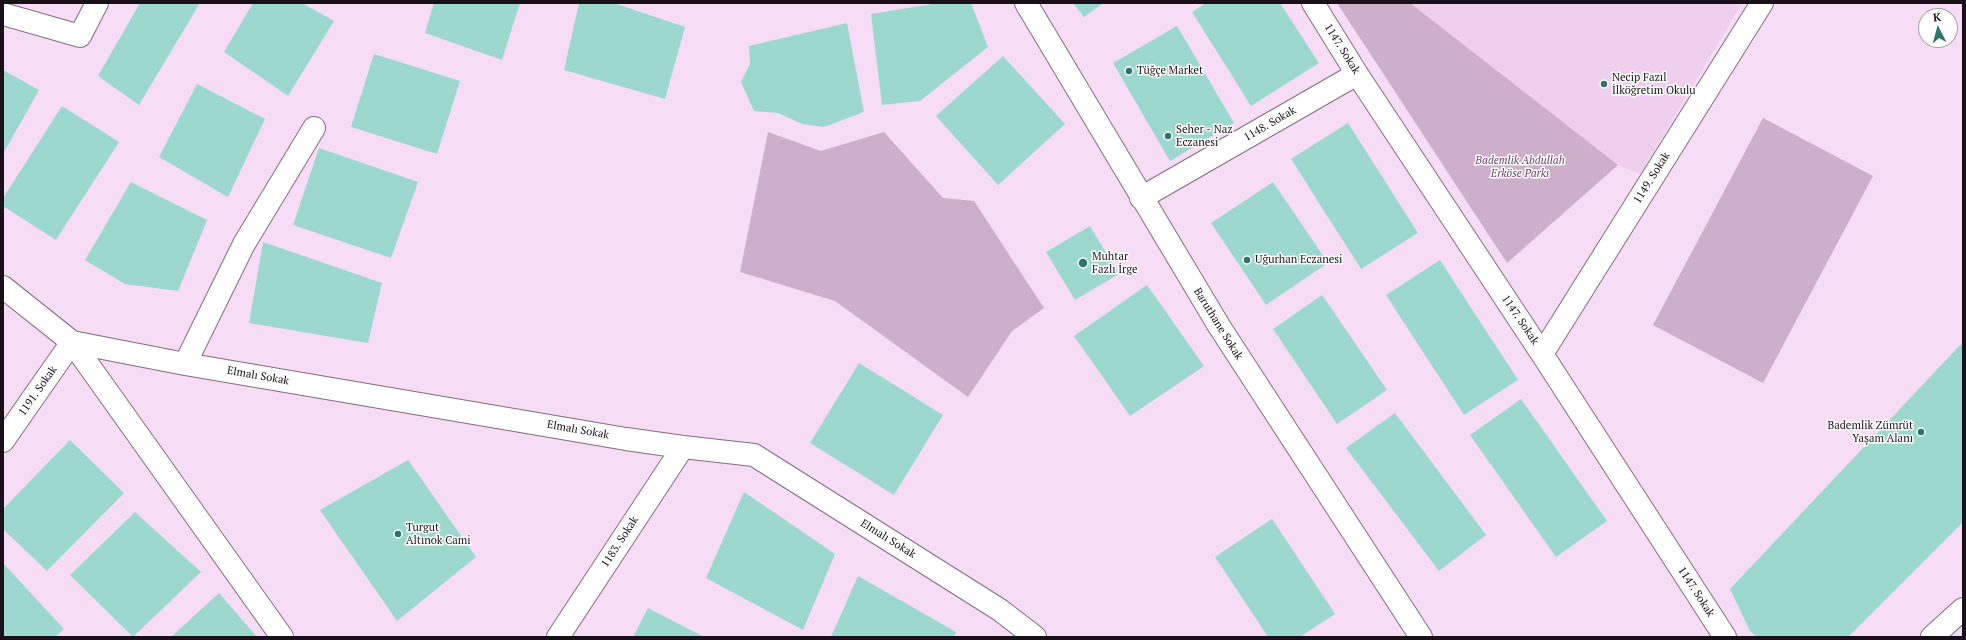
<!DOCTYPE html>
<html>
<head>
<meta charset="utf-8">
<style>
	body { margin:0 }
	#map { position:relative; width:1966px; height:640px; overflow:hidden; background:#f6dcf5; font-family:"PT Serif",serif }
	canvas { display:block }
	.frame { position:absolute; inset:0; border:4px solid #191019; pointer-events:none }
	.north { position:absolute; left:1918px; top:8px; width:40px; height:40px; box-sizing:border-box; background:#fff; border:1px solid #a39fa3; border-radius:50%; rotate:354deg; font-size:11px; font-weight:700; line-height:16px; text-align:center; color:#191019 }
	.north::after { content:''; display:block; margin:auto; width:14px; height:18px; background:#2d746b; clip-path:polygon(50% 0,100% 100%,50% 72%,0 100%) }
</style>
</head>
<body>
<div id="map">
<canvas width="1966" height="640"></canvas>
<div class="frame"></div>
<div class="north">K</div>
</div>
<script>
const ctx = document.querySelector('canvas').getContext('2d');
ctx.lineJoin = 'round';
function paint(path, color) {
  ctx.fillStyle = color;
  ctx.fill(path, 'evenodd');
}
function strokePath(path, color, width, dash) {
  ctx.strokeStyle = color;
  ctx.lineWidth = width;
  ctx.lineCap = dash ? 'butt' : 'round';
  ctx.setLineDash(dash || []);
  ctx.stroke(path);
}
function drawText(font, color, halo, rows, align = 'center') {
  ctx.font = font + ' "PT Serif",serif';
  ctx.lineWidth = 3;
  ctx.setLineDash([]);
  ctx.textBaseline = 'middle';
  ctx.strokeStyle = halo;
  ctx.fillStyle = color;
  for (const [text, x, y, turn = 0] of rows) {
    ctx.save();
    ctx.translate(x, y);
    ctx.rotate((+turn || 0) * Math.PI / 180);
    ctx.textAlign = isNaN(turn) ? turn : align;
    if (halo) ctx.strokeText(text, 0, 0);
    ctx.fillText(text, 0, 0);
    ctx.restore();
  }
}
const built = new Path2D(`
	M1410 3H1742L1640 174 1618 165Z`);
const green = new Path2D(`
	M1337 3H1410L1618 165 1507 263Z
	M1763 118 1873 176 1763 383 1653 325Z
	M768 132 821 151 884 132 943 198 974 201 1044 308 1012 331 968 397 835 301 740 272Z`);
const building = new Path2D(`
	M140 3H200L139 105 98 76Z
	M253 3H302L334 21 288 96 224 52Z
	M434 3H520L502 60 425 33Z
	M579 3H614L685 27 665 99 564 70Z
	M938 3H971L988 47 920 101 882 105 871 14Z
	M1073 3H1103L1084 17Z
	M1206 3H1280L1319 63 1251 106 1192 12Z
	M847 23 864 112 824 127 802 124 778 113 754 111 741 82 750 64 749 46Z
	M1177 26 1234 123 1170 161 1113 63Z
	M374 54 460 81 437 154 351 127Z
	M1003 56 1065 124 998 185 936 116Z
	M3 70 39 90 3 154Z
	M197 84 265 119 228 197 159 157Z
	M62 106 119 142 56 240 3 206V198Z
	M1348 123 1418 233 1361 269 1291 159Z
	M319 148 418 182 391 258 293 225Z
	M131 182 207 220 178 291 125 284 85 260Z
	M1273 182 1328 263 1266 305 1211 223Z
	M1090 226 1119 274 1075 300 1046 252Z
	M263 242 382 283 368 343 249 323Z
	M1440 260 1518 380 1464 415 1386 295Z
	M1147 285 1204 366 1130 416 1074 336Z
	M1322 295 1387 390 1337 424 1273 329Z
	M1963 342V522L1848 637H1757L1750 631 1730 589Z
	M859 363 943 415 894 495 810 443Z
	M1521 399 1607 521 1556 557 1470 435Z
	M1395 413 1486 535 1439 571 1346 448Z
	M70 440 124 493 47 571 3 529V509Z
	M408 460 476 557 397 621 320 510Z
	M744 492 835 554 803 630 706 578Z
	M135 512 201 572 133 637 70 575Z
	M1272 519 1335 614 1300 637H1268L1215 557Z
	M3 563 64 629 55 637H3Z
	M858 576 956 632 954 637H831Z
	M219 593 257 637H171Z
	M648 608 704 637H633Z`);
const street = new Path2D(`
	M1026 3 1219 326 1421 637
	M1313 3 1357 74 1542 354 1725 637
	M3 14 80 36 97 3
	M1141 198 1357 74
	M3 287 72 342 282 637
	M72 342 185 364 626 439 683 447 754 455 1000 610 1035 637
	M1542 354 1762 3
	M185 364 244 244 314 128
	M3 441 72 342
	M558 637 683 447
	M1932 637 1963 609`);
const markers = [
	[1129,71,4,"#2d746b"],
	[1604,84,4,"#2d746b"],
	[1168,136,4,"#2d746b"],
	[1247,260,4,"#2d746b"],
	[1083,263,5,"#2d746b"],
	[1921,432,4,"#2d746b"],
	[398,534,4,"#2d746b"]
];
const streetNames = [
	["1147. Sokak",1342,49,58],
	["1148. Sokak",1270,124,-30],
	["1149. Sokak",1652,178,-58],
	["1147. Sokak",1520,320,56],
	["Baruthane Sokak",1218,324,58],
	["Elmalı Sokak",258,376,10],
	["1191. Sokak",38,391,-55],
	["Elmalı Sokak",578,430,10],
	["Elmalı Sokak",888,539,32],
	["1183. Sokak",620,542,-57],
	["1147. Sokak",1696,592,57]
];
const poiNames = [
	["Tüğçe Market",1137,71],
	["Necip Fazıl",1612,78],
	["İlköğretim Okulu",1612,91],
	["Seher - Naz",1176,130],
	["Eczanesi",1176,143],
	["Muhtar",1092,257],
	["Fazlı İrge",1092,270],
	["Uğurhan Eczanesi",1255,260],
	["Bademlik Zümrüt",1913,426,"right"],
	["Yaşam Alanı",1913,439,"right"],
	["Turgut",406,528],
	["Altınok Cami",406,541]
];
const parkNames = [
	["Bademlik Abdullah",1520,161],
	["Erköse Parkı",1520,174]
];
paint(built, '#efcfed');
paint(green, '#cdaecb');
paint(building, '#9dd8cf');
strokePath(street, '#836c82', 24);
strokePath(street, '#fff', 22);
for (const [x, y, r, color] of markers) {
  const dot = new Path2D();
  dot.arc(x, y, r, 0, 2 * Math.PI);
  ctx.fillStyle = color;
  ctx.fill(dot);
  strokePath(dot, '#fff', 1.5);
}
drawText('11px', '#191019', '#fff', streetNames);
drawText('11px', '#191019', '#fff', poiNames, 'left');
drawText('italic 11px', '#6a3c69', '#fff', parkNames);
</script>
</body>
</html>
